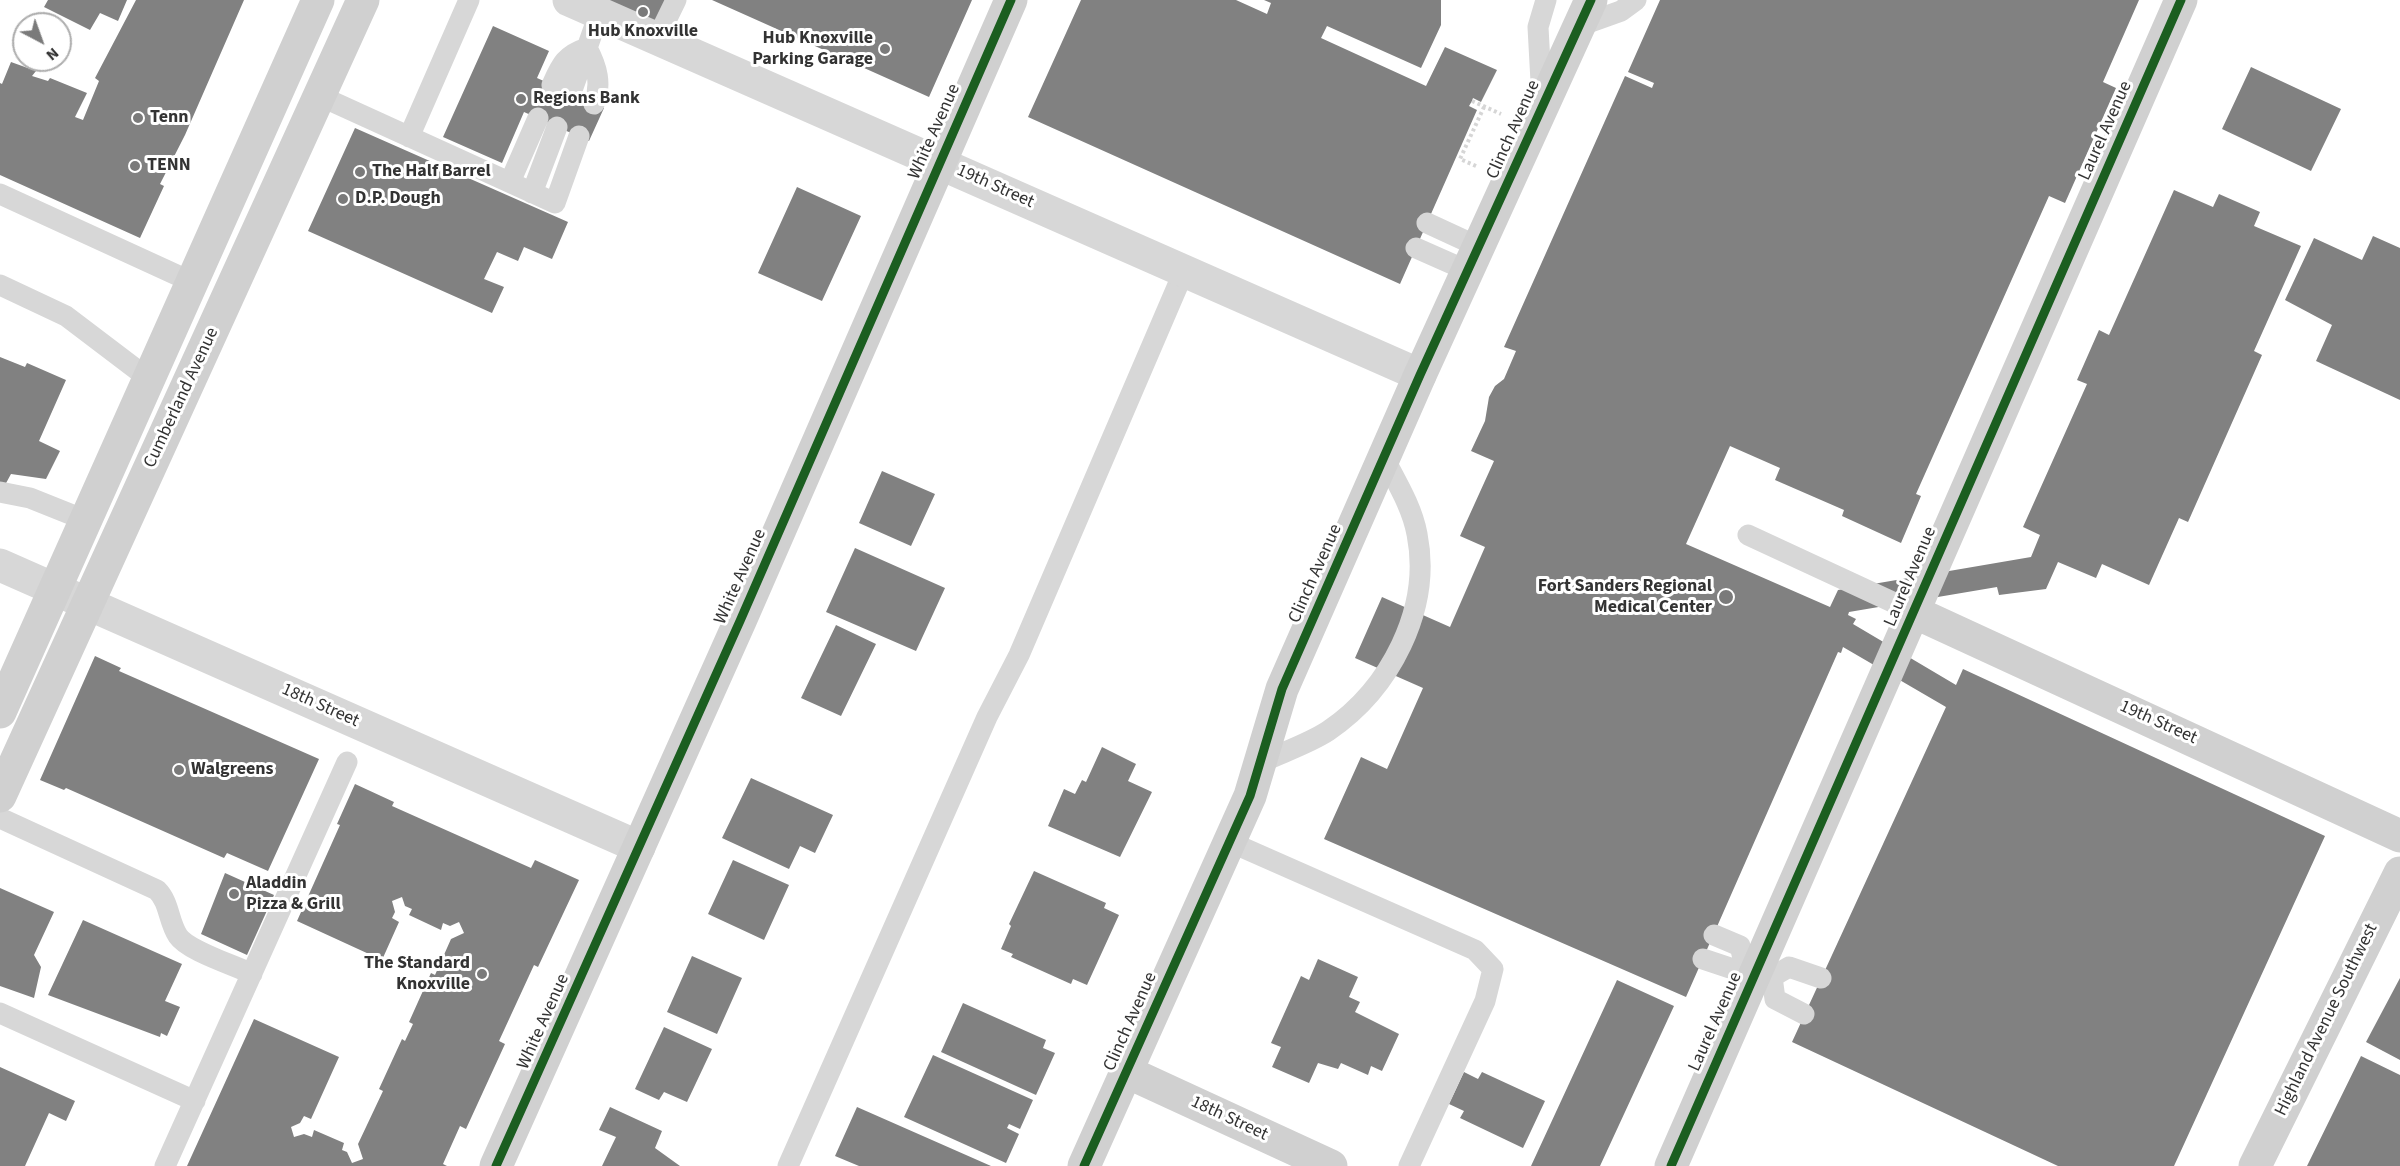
<!DOCTYPE html>
<html>
<head>
<meta charset="utf-8">
<style>
	body { margin:0 }
	#map { position:relative; width:2400px; height:1166px; overflow:hidden; background:#fff; font-family:"Source Sans 3",sans-serif }
	canvas { display:block }
	.north { position:absolute; left:12px; top:12px; width:60px; height:60px; box-sizing:border-box; background:#fff; border:2px solid #adadad; border-radius:50%; rotate:139deg; font-size:16px; font-weight:700; line-height:24px; text-align:center; color:#333 }
	.north::after { content:''; display:block; margin:auto; width:21px; height:27px; background:#7a7a7a; clip-path:polygon(50% 0,100% 100%,50% 72%,0 100%) }
</style>
</head>
<body>
<div id="map">
<canvas width="2400" height="1166"></canvas>
<div class="north">N</div>
</div>
<script>
const ctx = document.querySelector('canvas').getContext('2d');
ctx.lineJoin = 'round';
function paint(path, color) {
  ctx.fillStyle = color;
  ctx.fill(path, 'evenodd');
}
function strokePath(path, color, width, dash) {
  ctx.strokeStyle = color;
  ctx.lineWidth = width;
  ctx.lineCap = dash ? 'butt' : 'round';
  ctx.setLineDash(dash || []);
  ctx.stroke(path);
}
function drawText(font, color, halo, rows, align = 'center') {
  ctx.font = font + ' "Source Sans 3",sans-serif';
  ctx.lineWidth = 6;
  ctx.setLineDash([]);
  ctx.textBaseline = 'middle';
  ctx.strokeStyle = halo;
  ctx.fillStyle = color;
  for (const [text, x, y, turn = 0] of rows) {
    ctx.save();
    ctx.translate(x, y);
    ctx.rotate((+turn || 0) * Math.PI / 180);
    ctx.textAlign = isNaN(turn) ? turn : align;
    if (halo) ctx.strokeText(text, 0, 0);
    ctx.fillText(text, 0, 0);
    ctx.restore();
  }
}
const building = new Path2D(`
	M48 0H127L118 21 100 13 90 30 44 7Z
	M136 0H244L185 135 160 184 164 186 140 238 0 175V83L2 84 11 62 36 71 32 76 48 81 50 78 87 93 75 117 83 120 99 81 95 78Z
	M599 0H666L654 24Z
	M712 0H972L929 97Z
	M1081 0H1236L1267 14 1271 3 1264 0H1441V25L1421 68 1327 26 1321 38 1426 86 1445 47 1497 70 1481 102 1473 98 1472 101 1469 106 1477 110 1400 284 1028 117Z
	M1660 0H2139L2103 82 2116 88 2065 203 2049 196 1916 494 1921 496 1901 543 1842 516 1844 510 1775 480 1780 468 1730 446 1686 544 1830 607 1838 590 2031 557 2040 535 2023 527 2087 384 2077 380 2099 330 2109 335 2174 190 2213 207 2219 194 2260 212 2254 226 2301 246 2254 351 2262 355 2188 522 2179 518 2149 585 2102 564 2096 578 2058 562 2046 589 1999 595 1997 587 1849 612 1848 615 1856 619 1853 624 1956 685 1963 669 2325 836 2174 1166H2058L1792 1042 1946 707 1843 647 1841 653 1838 652 1686 997 1324 839 1361 757 1387 769 1423 688 1355 658 1382 597 1450 627 1485 547 1460 536 1494 461 1471 451 1485 421 1489 397 1495 386 1504 379 1516 351 1504 347 1625 76 1652 88 1654 83 1628 72Z
	M493 26 549 51 537 78 604 108 589 141 524 112 502 163 443 137Z
	M2251 67 2341 109 2311 171 2222 129Z
	M355 128 568 222 552 259 524 247 518 261 497 252 484 279 504 287 492 313 308 231Z
	M797 187 861 216 822 301 758 273Z
	M2373 236 2400 248V400L2316 361 2332 325 2285 300 2314 238 2362 260Z
	M0 357 25 367 27 363 66 380 39 441 60 451 46 479 11 474 5 485 0 483Z
	M882 471 935 494 911 546 859 523Z
	M855 548 945 588 916 651 826 612Z
	M836 625 876 644 841 716 801 698Z
	M95 656 121 668 119 671 319 759 268 871 227 853 224 858 66 788 64 790 40 780Z
	M1102 747 1136 764 1128 781 1152 792 1120 857 1048 826 1064 789 1075 794 1082 780 1086 782Z
	M751 778 833 815 815 853 800 846 789 869 722 838Z
	M355 784 394 802 392 806 531 868 535 860 579 880 538 967 534 965 499 1041 505 1044 466 1129 460 1126 443 1164 447 1166H187L254 1019 339 1057 311 1119 304 1116 300 1123 291 1127 294 1137 304 1134 312 1137 314 1130 344 1143 342 1150 347 1152 352 1163 363 1159 358 1144 383 1091 379 1089 402 1039 405 1041 413 1024 409 1022 431 973 435 975 451 939 464 933 459 922 450 926 443 923 441 930 409 915 412 909 405 906 402 897 392 901 395 912 392 918 399 922 382 960 297 921 340 825 337 824Z
	M733 860 789 885 764 940 708 914Z
	M1034 871 1106 903 1104 908 1119 915 1087 985 1073 979 1071 984 1011 957 1013 954 1001 949 1011 926 1009 924Z
	M225 873 274 895 247 955 201 934Z
	M0 888 54 912 34 955 41 967 34 998 0 986Z
	M83 920 182 964 165 1001 180 1007 167 1036 161 1033 160 1037 48 995Z
	M692 956 742 978 717 1034 667 1012Z
	M1318 959 1358 977 1349 997 1360 1002 1355 1012 1399 1034 1382 1071 1371 1066 1368 1075 1341 1063 1338 1069 1318 1063 1309 1083 1272 1067 1281 1047 1271 1043 1301 976 1309 980Z
	M2400 978V1060L2366 1042Z
	M1617 980 1674 1006 1600 1166H1531Z
	M963 1003 1046 1040 1043 1048 1055 1053 1036 1095 941 1052Z
	M664 1027 712 1049 687 1102 664 1092 659 1100 635 1089Z
	M933 1055 1033 1100 1020 1129 1009 1124 1007 1128 1019 1134 1006 1163 904 1117Z
	M2361 1056 2400 1075V1166H2307Z
	M0 1067 75 1101 66 1121 49 1113 25 1166H0Z
	M1464 1072 1478 1079 1482 1072 1545 1101 1523 1148 1460 1118 1464 1111 1449 1104Z
	M610 1107 662 1131 655 1148 680 1166H602L616 1137 599 1130Z
	M857 1107 991 1166H859L835 1156Z`);
const path = new Path2D(`
	M1472 101 1501 114
	M1476 166 1460 159 1484 107`);
const lane = new Path2D(`
	M1579 26 1621 11 1636 0
	M657 39 676 0
	M587 48C597 67 602 84 594 104
	M552 85C561 65 565 55 587 48
	M571 93 599 14
	M320 96 555 203 579 136
	M1542 100 1538 27 1546 0
	M409 137 469 0
	M510 182 538 118
	M532 193 557 127
	M0 194 192 282
	M1427 223 1479 247
	M1416 248 1468 271
	M0 285 66 316 149 379
	M0 492 30 498 85 520
	M1748 535 1914 612
	M1262 762C1283 752 1308 744 1328 731 1390 689 1432 609 1417 534 1412 507 1397 483 1384 458
	M0 818 157 890C170 903 168 921 178 936 188 951 234 965 252 974
	M1230 842 1475 950 1493 969 1485 1001 1409 1166
	M1714 935 1740 946 1744 962
	M1703 959 1733 969 1744 962
	M1772 977 1775 999 1804 1014
	M1772 977 1789 967 1821 978
	M0 1013 195 1101
	M165 1166 347 762
	M788 1166 987 717 1019 655 1184 271`);
const street = new Path2D(`
	M569 0 1420 375
	M0 565 639 847`);
const secondary = new Path2D(`
	M1914 612 2400 836
	M0 712 318 0
	M0 796 363 0
	M1127 1072 1331 1166
	M496 1166 740 621 1011 0
	M1084 1166 1250 796 1282 689 1420 375 1591 0
	M1671 1166 2181 0
	M2255 1166 2400 873`);
const cycleway = new Path2D(`
	M496 1166 740 621 1011 0
	M1084 1166 1250 796 1282 689 1420 375 1591 0
	M1671 1166 2181 0`);
const markers = [
	[643,12,6,"#7a7a7a"],
	[885,49,6,"#7a7a7a"],
	[521,99,6,"#7a7a7a"],
	[138,118,6,"#7a7a7a"],
	[135,166,6,"#7a7a7a"],
	[360,172,6,"#7a7a7a"],
	[343,199,6,"#7a7a7a"],
	[1726,597,8,"#7a7a7a"],
	[179,770,6,"#7a7a7a"],
	[234,894,6,"#7a7a7a"],
	[482,974,6,"#7a7a7a"]
];
const poiNames = [
	["Hub Knoxville",643,32,"center"],
	["Hub Knoxville",873,39,"right"],
	["Parking Garage",873,60,"right"],
	["Regions Bank",533,99],
	["Tenn",150,118],
	["TENN",147,166],
	["The Half Barrel",372,172],
	["D.P. Dough",355,199],
	["Fort Sanders Regional",1712,587,"right"],
	["Medical Center",1712,608,"right"],
	["Walgreens",191,770],
	["Aladdin",246,884],
	["Pizza & Grill",246,905],
	["The Standard",470,964,"right"],
	["Knoxville",470,985,"right"]
];
const streetNames = [
	["Clinch Avenue",1514,130,-66],
	["Laurel Avenue",2106,131,-66],
	["White Avenue",935,132,-66],
	["19th Street",995,187,24],
	["Cumberland Avenue",182,398,-65],
	["Clinch Avenue",1316,574,-66],
	["White Avenue",741,577,-66],
	["Laurel Avenue",1911,577,-67],
	["18th Street",320,706,24],
	["19th Street",2158,723,24],
	["Highland Avenue Southwest",2327,1020,-64],
	["White Avenue",544,1022,-66],
	["Clinch Avenue",1131,1022,-66],
	["Laurel Avenue",1716,1022,-66],
	["18th Street",1229,1119,25]
];
paint(building, '#818181');
strokePath(path, '#d6d6d6', 4, [3, 3]);
strokePath(lane, '#d7d7d7', 21);
strokePath(street, '#d7d7d7', 33);
strokePath(secondary, '#d0d0d0', 33);
strokePath(cycleway, '#1b5e20', 9);
for (const [x, y, r, color] of markers) {
  const dot = new Path2D();
  dot.arc(x, y, r, 0, 2 * Math.PI);
  ctx.fillStyle = color;
  ctx.fill(dot);
  strokePath(dot, '#fff', 2);
}
drawText('bold 18px', '#333', '#fff', poiNames, 'left');
drawText('18px', '#333', '#fff', streetNames);
</script>
</body>
</html>
